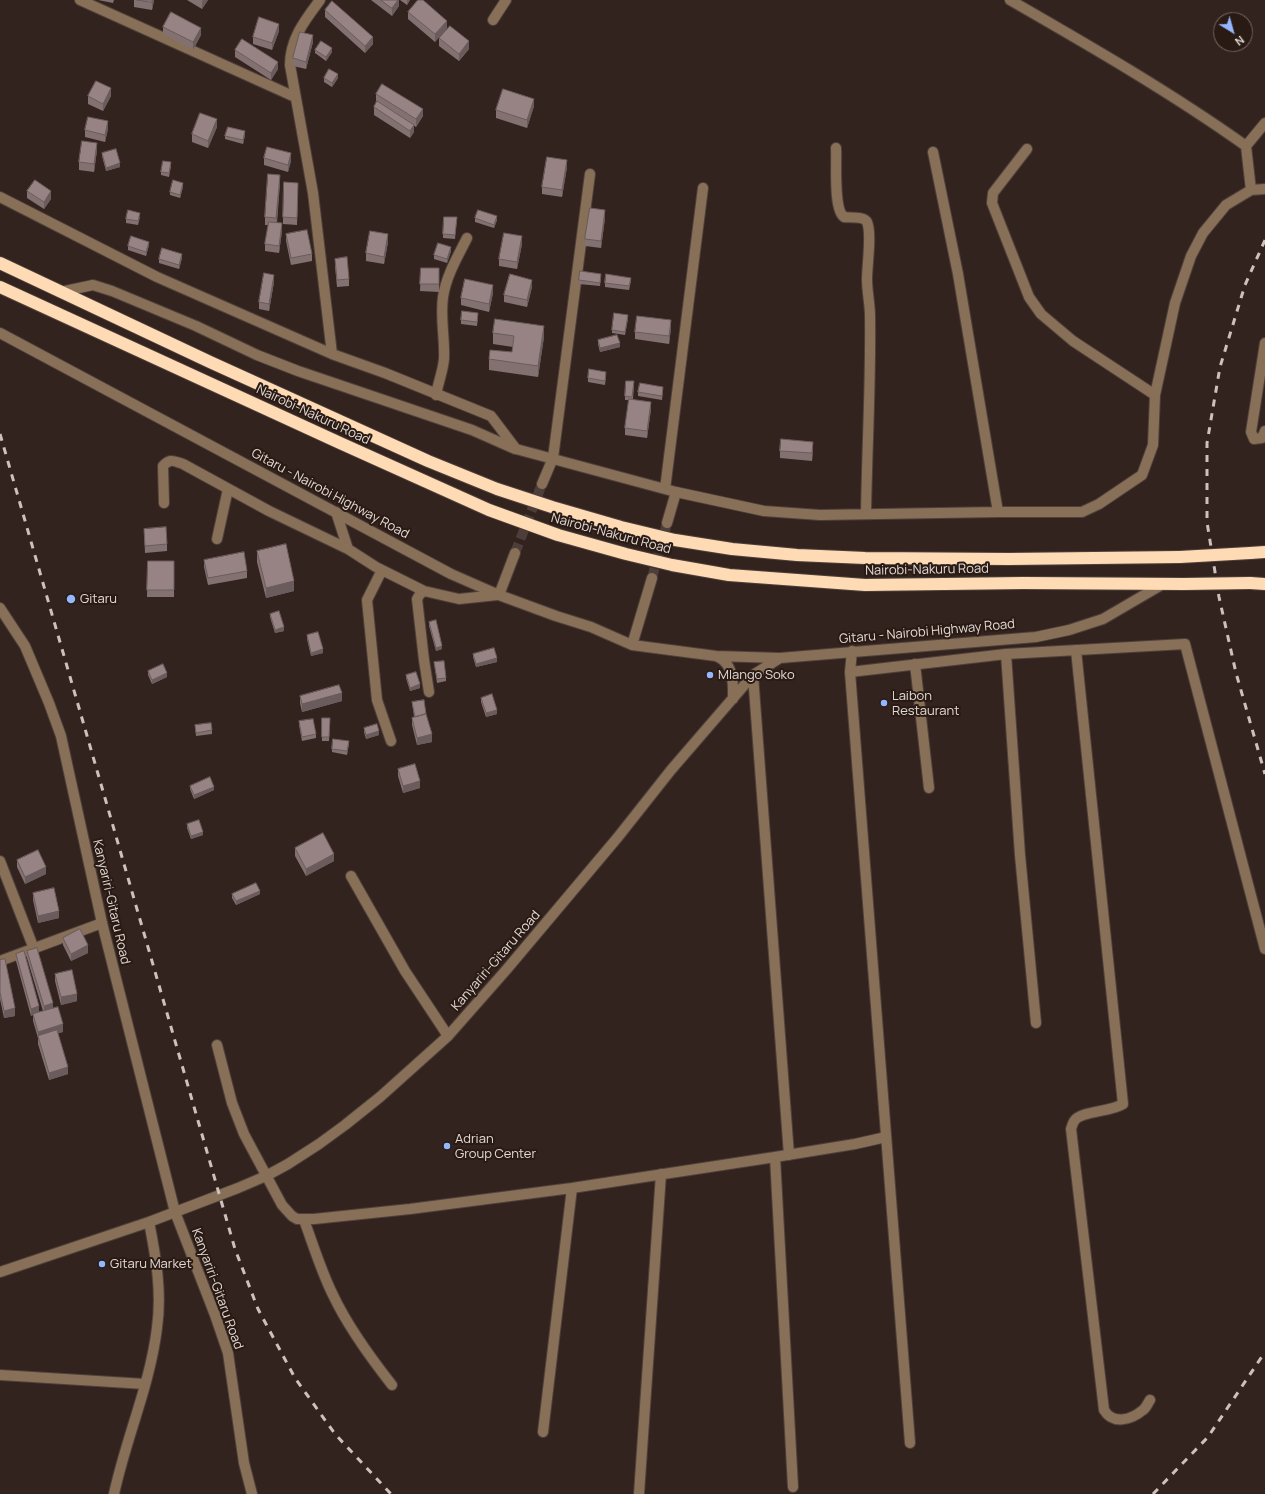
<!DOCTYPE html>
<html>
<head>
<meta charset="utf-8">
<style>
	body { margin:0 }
	#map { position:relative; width:1265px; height:1494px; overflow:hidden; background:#33231e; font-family:Manrope,sans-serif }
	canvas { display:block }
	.north { position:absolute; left:1213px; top:12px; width:40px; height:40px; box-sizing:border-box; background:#291a14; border:1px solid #736661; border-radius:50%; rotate:143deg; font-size:11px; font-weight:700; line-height:16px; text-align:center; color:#e3d9d5 }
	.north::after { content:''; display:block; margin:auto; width:14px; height:18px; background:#94b7fd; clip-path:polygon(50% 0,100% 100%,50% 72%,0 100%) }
</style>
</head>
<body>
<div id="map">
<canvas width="1265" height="1494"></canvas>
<div class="north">N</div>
</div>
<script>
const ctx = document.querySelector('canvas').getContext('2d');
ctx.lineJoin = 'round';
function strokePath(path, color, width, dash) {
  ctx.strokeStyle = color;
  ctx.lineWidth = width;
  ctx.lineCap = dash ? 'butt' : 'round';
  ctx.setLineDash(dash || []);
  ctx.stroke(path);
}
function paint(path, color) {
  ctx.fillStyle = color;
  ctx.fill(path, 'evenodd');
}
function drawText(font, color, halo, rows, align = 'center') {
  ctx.font = font + ' Manrope,sans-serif';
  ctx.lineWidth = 4;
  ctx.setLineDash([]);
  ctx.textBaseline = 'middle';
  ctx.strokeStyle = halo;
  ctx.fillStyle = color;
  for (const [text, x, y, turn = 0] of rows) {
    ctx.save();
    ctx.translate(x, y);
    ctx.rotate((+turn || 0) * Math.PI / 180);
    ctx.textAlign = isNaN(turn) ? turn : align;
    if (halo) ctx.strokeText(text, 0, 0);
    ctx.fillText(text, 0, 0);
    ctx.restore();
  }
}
const minorTunnel = new Path2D(`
	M515 553 542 484
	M652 578 667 523`);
const minor = new Path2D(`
	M80 0 295 97
	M320 0C305 20 290 39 290 65L313 193 332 354
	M1010 0C1090 46 1170 92 1246 146
	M493 20 506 0
	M836 148C837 163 833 209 844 217 849 218 864 216 867 222 872 233 867 266 867 279 867 292 870 304 870 316 871 382 867 448 866 514
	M1027 149 993 193 992 203 1029 297 1041 314 1073 341 1155 395
	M933 152 958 274 998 512
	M1251 190 1246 146 1265 123
	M0 197 157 277 332 354 385 373 491 416 516 449 676 492 667 523
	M60 292 93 285 112 291 196 326 257 355 298 371 472 430 515 449
	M0 333 451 574 499 595 556 616 591 627 632 645 716 656 780 658 1036 637 1069 630 1103 619 1163 584
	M1265 343 1251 432 1254 439 1262 438 1265 431
	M436 395C438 383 443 371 444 359 445 338 440 318 443 297 446 276 458 256 467 238
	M542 484 553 458 590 174
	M665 489 703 188
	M676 492 764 511 820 515 998 512H1082L1099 504 1142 475 1153 445 1155 395 1175 303 1191 256 1203 233 1226 205 1251 190 1265 189
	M164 503 163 466C170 458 173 461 183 464L269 511 348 549
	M336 512 348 549 376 567 424 591 459 599 497 595
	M217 539 228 489
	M382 570 367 600 377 700 391 741
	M424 591 420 594 417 599 424 660 429 692
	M499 595 515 553
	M0 608 25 646 49 703 61 736 102 923 175 1212 215 1315 228 1353 244 1463 252 1494
	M632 645 652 578
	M1076 650 1123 1104C1111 1112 1082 1111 1075 1120 1073 1122 1072 1126 1071 1129L1104 1410C1113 1425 1131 1420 1143 1410 1146 1408 1148 1403 1150 1400
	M852 651 850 672 910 1443
	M1006 654 1020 855 1036 1023
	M716 656C718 657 722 659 724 661 734 670 733 687 733 699
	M915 664 929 788
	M850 672 1006 654 1185 644 1265 949
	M753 675 789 1155
	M0 861 34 949
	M351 876 405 971 448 1036
	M0 961 102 923
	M217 1045 232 1103 244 1134 282 1205 292 1216 297 1219H314L410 1209 572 1188 775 1157 855 1144 886 1137
	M775 1157 793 1487
	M304 1220C313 1244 321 1271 333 1295 348 1327 370 1357 392 1385
	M0 1272 149 1222 238 1188 266 1176 288 1164 319 1144 345 1125 380 1097 448 1036 507 969 618 837 671 770 753 675 780 658
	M0 1375 145 1384
	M543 1432 572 1188
	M114 1494C126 1438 150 1385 157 1328 162 1292 156 1257 149 1222
	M639 1494 661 1174`);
const highway = new Path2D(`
	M0 263 210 362 428 461 497 489 552 507 621 527 675 540 732 549 797 555 865 558 1009 559 1180 557
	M0 287 340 443 489 510 558 535 626 554 672 565 729 575 865 585 1023 583 1184 584
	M1250 553 1265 552
	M1250 583 1265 584`);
const rail = new Path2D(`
	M1265 240 1245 285 1220 367 1207 443V522L1219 597 1236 673 1265 774
	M0 434 235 1249 258 1309 295 1378 335 1434 391 1494
	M1153 1494 1208 1437 1265 1352`);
const highwayBridge = new Path2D(`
	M1180 557 1250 553
	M1184 584 1250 583`);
const wall = new Path2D(`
	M98 0H114L113 3Z
	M134 0H154L152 10 134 7Z
	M187 0H208L202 9Z
	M371 0H399V6L392 16Z
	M400 0H410L407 5Z
	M325 10 373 44 365 53 325 17Z
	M408 12 447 28 435 42 408 19Z
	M163 27 201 35 193 50 163 34Z
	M279 31 272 50 253 44V37Z
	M439 38 469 49 459 61 439 46Z
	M313 42 306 69 293 66V58Z
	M235 50 278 69 271 80 235 57Z
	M315 50 332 52 326 61 315 53Z
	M324 78H338L332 87 324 82Z
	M376 94 423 116 416 127 407 121 414 132 410 138 374 115V107L377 102 376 101Z
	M88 96H111L103 111 88 104Z
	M534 106 527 128 496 118V110Z
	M217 127 208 148 192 142V134Z
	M108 129 105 142 85 137V130Z
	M245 135 243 144 225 139V136Z
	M97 150 94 172 79 170V162Z
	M102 153 120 167 106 171 102 156Z
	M264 158 291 161 288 172 264 165Z
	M171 166 169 177 161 175V172Z
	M567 167 562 197 542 194V187Z
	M280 183 277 223 282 231 279 253 265 251V244L268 225H265V217Z
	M183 187 180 198 170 195V192Z
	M298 190 297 225 283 224V217Z
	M27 191 51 199 44 209 27 198Z
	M140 217 138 225 126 223V219Z
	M457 217 455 239 443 238V234Z
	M475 218 497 220 494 228 475 222Z
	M605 218 601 248 585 246V239Z
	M286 234 312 254V261L291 265 286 241Z
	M388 242 384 264 366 261V253Z
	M522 244 517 269 499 266V259Z
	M149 245 146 256 128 250V246Z
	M451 251 447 263 434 259V255Z
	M182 258 179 269 159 263V259Z
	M335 259 349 279V286L337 287 335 266Z
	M421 268H439V292L420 291Z
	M601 277 600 286 579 284V280Z
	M631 281 629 290 605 287V283Z
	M274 282 269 311 259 309V302Z
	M532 287 527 307 504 302V295Z
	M493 293 489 312 461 305V298Z
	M478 317 477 326 461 324V320Z
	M628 319 625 335 612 333V330Z
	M671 328 669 344 635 339V332Z
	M493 333 544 337 538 377 489 370V359L512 352 513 347 493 344Z
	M598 340 620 347 600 352 598 344Z
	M606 376 605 385 588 382V378Z
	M634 385 633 399 651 409 647 438 625 435V428L629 400H625V396Z
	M663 390 662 400 638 396V392Z
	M813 449 812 461 780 458V451Z
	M144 529 167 544V551L145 553Z
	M257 551 294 591 266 598 257 562Z
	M204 560 247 571V578L208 585 204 567Z
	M148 561H174V597H147Z
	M270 614 284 631 275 633 270 617Z
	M429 622 442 649 436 651 429 626Z
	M307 635 323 653 311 656 307 639Z
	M473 654 497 662 476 667 473 657Z
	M434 662 446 678V681L437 683Z
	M148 671 167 677 152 684 148 675Z
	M406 675 420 688 410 691 406 678Z
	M300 696 342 701 302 712 300 703Z
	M481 698 497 714 486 717 481 702Z
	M412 702 426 714 432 742 417 745 412 725V718L414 717Z
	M322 718H330L329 741H322Z
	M299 721 316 734V738L302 741 299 725Z
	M195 725 212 730V734L196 736Z
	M364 728 379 735 366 739 364 732Z
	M349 744 347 755 332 752V749Z
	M398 769 420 788 403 793 398 776Z
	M190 786 214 790 194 799 190 789Z
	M187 824 203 835 191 839 187 828Z
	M295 848 334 861 306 876 295 856Z
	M17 860 46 874 25 884 17 867Z
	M33 893 59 918 38 923 33 900Z
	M232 894H260L236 905 232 898Z
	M63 938 88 953 71 961 63 945Z
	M27 951 63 1032 58 1033 68 1074 49 1080 38 1044V1038L33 1021V1015L31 1016 16 961V954L39 1012 43 1011 27 958Z
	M0 960 15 1016 4 1018 0 999Z
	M55 974 77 1001 61 1005 55 981Z`);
const shadedWall = new Path2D(`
	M152 0H154L152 10Z
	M203 0H208L202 9V2Z
	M398 0H399V6L392 16V8Z
	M407 0H410L407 5Z
	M447 21V28L435 42V34Z
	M279 24V31L272 50V43Z
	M201 28V35L193 50V42Z
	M313 35V42L306 69V62Z
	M373 37V44L365 53V46Z
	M469 41V49L459 61V54Z
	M332 48V52L326 61V57Z
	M278 62V69L271 80V73Z
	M338 74V78L332 87V83Z
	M111 88V96L103 111V104Z
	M534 99V106L527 128V120Z
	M423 109V116L416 127V119Z
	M217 119V127L208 148V141Z
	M108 121V129L105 142V135Z
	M414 125V132L410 138V131Z
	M245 131V135L243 144V140Z
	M97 143V150L94 172V164Z
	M291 153V161L288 172V165Z
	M567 160V167L562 197V190Z
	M120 163V167L106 171V168Z
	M280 175V183L276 226V218Z
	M183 183V187L180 198V195Z
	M51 191V199L44 209V202Z
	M605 210V218L601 248V241Z
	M497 216V220L494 228V225Z
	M282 223V231L279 253V246Z
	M388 234V242L384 264V257Z
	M522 236V244L517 269V262Z
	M149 242V245L146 256V252Z
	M451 247V251L447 263V259Z
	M182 254V258L179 269V265Z
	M274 275V282L269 311V304Z
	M532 280V287L527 307V300Z
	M493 285V293L489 312V304Z
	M671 320V328L669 344V336Z
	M544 326V337L538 377V366Z
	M620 343V347L600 352V348Z
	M651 402V409L647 438V431Z
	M813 442V449L812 461V453Z
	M294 581V591L266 598V588Z
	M284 627V631L275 633V630Z
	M442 646V649L436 651V648Z
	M323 649V653L311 656V653Z
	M497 658V662L476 667V664Z
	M167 673V677L152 684V680Z
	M420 684V688L410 691V688Z
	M342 693V701L302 712V704Z
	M497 710V714L486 717V713Z
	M379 731V735L366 739V735Z
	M432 734V742L417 745V738Z
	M420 781V788L403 793V786Z
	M214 787V790L194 799V795Z
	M203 832V835L191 839V836Z
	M334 854V861L306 876V869Z
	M46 867V874L25 884V877Z
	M260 891V894L236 905V901Z
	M59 911V918L38 923V916Z
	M88 945V953L71 961V954Z
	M77 994V1001L61 1005V997Z
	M53 1003V1011L44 1013V1006Z
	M39 1006V1014H33V1015L31 1016V1009Z
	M15 1008V1016L4 1018V1011Z
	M63 1024V1032L38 1039V1032Z
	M68 1067V1074L49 1080V1073Z`);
const building = new Path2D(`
	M137 0H152V2Z
	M381 0H398L392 8Z
	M418 0H423L447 21 435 34 408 12Z
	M332 1 373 37 365 46 325 10Z
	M171 12 201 28 193 42 163 27Z
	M259 17 279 24 272 43 253 37Z
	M450 26 469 41 459 54 439 38Z
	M300 32 313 35 306 62 293 58Z
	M242 39 278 62 271 73 235 50Z
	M321 41 332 48 326 57 315 50Z
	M329 69 338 74 332 83 324 78Z
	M96 81 111 88 103 104 88 96Z
	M382 84 423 109 416 119 376 94Z
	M503 89 534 99 527 120 496 110Z
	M377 101 414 125 410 131 374 107Z
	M200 113 217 119 208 141 192 134Z
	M88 117 108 121 105 135 85 130Z
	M228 127 245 131 243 140 225 136Z
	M82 141 97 143 94 164 79 162Z
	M267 147 291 153 288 165 264 158Z
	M116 149 120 163 106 168 102 153Z
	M547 157 567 160 562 190 542 187Z
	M163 161 171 162 169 173 161 172Z
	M268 174 280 175 276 218 265 217Z
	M35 180 51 191 44 202 27 191Z
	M173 180 183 183 180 195 170 192Z
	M284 182 298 183 297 218 283 217Z
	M590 208 605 210 601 241 585 239Z
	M128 210 140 213 138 221 126 219Z
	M478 210 497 216 494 225 475 218Z
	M444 217H457L455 235 443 234Z
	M269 222 282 223 279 246 265 244Z
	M307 230 312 254 291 258 286 234Z
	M370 231 388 234 384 257 366 253Z
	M504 233 522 236 517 262 499 259Z
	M131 236 149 242 146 252 128 246Z
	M438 243 451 247 447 259 434 255Z
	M162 248 182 254 179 265 159 259Z
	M347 257 349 279 337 280 335 259Z
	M421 268H439V284H420Z
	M580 271 601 274 600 283 579 280Z
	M264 273 274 275 269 304 259 302Z
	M510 274 532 280 527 300 504 295Z
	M606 274 631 278 629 286 605 283Z
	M465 279 493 285 489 304 461 298Z
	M462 311 478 313 477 322 461 320Z
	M614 313 628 315 625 332 612 330Z
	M637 316 671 320 669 336 635 332Z
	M495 319 544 326 538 366 489 359 490 350 512 352 514 336 493 333Z
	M617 335 620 343 600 348 598 340Z
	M589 369 606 372 605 381 588 378Z
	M626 381H634L632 397 625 396Z
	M640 383 663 387 662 396 638 392Z
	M629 399 651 402 647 431 625 428Z
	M781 439 813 442 812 453 780 451Z
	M166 527 167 544 145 546 144 529Z
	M286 544 294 581 266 588 257 551Z
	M244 552 247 571 208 578 204 560Z
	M148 561H174V590H147Z
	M279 611 284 627 275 630 270 614Z
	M436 620 442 646 436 648 429 622Z
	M318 632 323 649 311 653 307 635Z
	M494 648 497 658 476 664 473 654Z
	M444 661 446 678 437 679 434 662Z
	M163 664 167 673 152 680 148 671Z
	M416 672 420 684 410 688 406 675Z
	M339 685 342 693 302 704 300 696Z
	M492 694 497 710 486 713 481 698Z
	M424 700 426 714 415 717 412 702Z
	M426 714 432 734 417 738 412 718Z
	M322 718H330L329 737H322Z
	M313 719 316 734 302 737 299 721Z
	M211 723 212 730 196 733 195 725Z
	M377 724 379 731 366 735 364 728Z
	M333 739 349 741 347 751 332 749Z
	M415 764 420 781 403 786 398 769Z
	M210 777 214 787 194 795 190 786Z
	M199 820 203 832 191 836 187 824Z
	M323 833 334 854 306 869 295 848Z
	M38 850 46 867 25 877 17 860Z
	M256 883 260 891 236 901 232 894Z
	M54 888 59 911 38 916 33 893Z
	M80 929 88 945 71 954 63 938Z
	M37 948 53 1003 44 1006 27 951Z
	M24 951 39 1006 31 1009 16 954Z
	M5 959 15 1008 4 1011 0 992V960Z
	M72 970 77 994 61 997 55 974Z
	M58 1007 63 1024 38 1032 33 1014Z
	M57 1030 68 1067 49 1073 38 1036Z`);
const markers = [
	[71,599,5,"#94b7fd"],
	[710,675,4,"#94b7fd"],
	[884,703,4,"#94b7fd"],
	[447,1146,4,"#94b7fd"],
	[102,1264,4,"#94b7fd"]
];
const streetNames = [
	["Nairobi-Nakuru Road",313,415,25],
	["Gitaru - Nairobi Highway Road",330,494,28],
	["Nairobi-Nakuru Road",611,534,15],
	["Nairobi-Nakuru Road",927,570,-1],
	["Gitaru - Nairobi Highway Road",927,632,-5],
	["Kanyariri-Gitaru Road",111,902,77],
	["Kanyariri-Gitaru Road",496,961,-49],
	["Kanyariri-Gitaru Road",217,1289,70]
];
const poiNames = [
	["Gitaru",80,599],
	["Mlango Soko",718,675],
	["Laibon",892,696],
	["Restaurant",892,711],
	["Adrian",455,1139],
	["Group Center",455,1154],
	["Gitaru Market",110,1264]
];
strokePath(minorTunnel, '#4d3e39', 10, [10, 5]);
strokePath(minor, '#4f403b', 12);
strokePath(highway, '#4f403b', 14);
strokePath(minor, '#877057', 10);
strokePath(highway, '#fedbb5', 12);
strokePath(rail, '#ccc1bd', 3, [7, 7]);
strokePath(highwayBridge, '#4f403b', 14, []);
strokePath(highwayBridge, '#fedbb5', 12);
paint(wall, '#837172');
paint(shadedWall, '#6a5c5c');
paint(building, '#988384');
strokePath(building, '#6a5c5c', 1);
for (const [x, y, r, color] of markers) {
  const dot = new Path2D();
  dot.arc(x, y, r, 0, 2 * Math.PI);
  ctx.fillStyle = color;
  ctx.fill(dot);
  strokePath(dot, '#291a14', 1.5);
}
drawText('13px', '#e3d9d5', '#291a14', streetNames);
drawText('13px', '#e3d9d5', '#291a14', poiNames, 'left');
</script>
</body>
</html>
